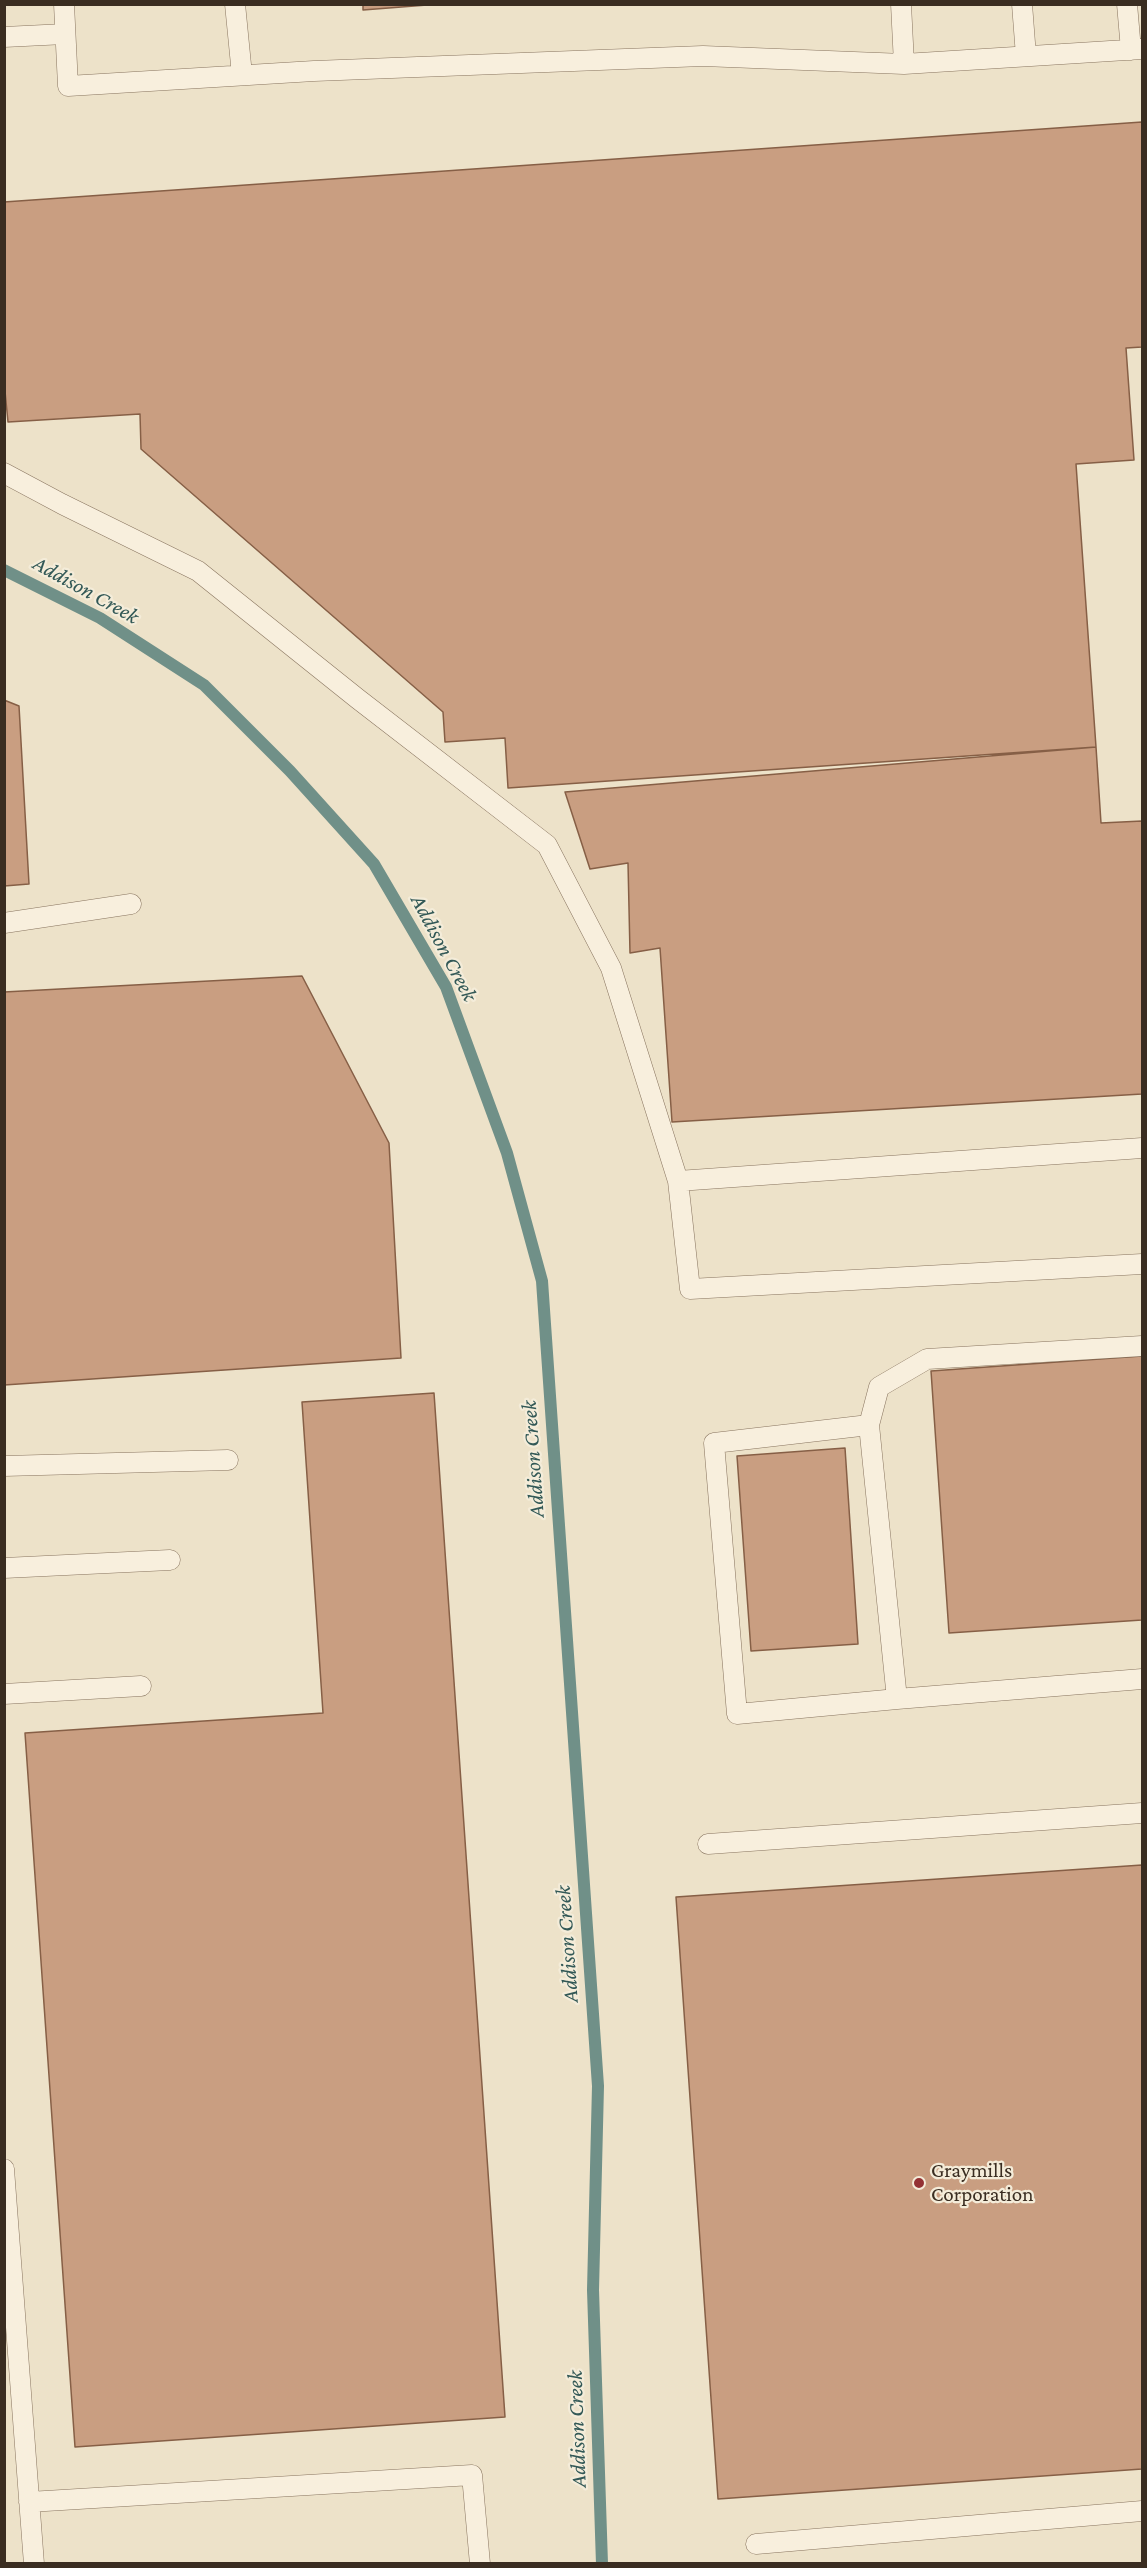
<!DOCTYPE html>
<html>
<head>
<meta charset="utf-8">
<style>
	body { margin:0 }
	#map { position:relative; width:1147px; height:2568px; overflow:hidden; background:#ede2c9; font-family:"Crimson Pro",serif }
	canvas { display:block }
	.frame { position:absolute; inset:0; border:6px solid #3a2d21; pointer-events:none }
</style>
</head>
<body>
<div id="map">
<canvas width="1147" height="2568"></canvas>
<div class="frame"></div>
</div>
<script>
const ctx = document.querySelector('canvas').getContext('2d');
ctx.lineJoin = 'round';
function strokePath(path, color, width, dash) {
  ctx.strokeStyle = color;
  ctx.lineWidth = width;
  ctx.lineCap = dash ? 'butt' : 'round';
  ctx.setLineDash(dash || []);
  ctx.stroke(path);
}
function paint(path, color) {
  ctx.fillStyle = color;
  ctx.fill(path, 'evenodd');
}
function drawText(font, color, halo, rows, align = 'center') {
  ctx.font = font + ' "Crimson Pro",serif';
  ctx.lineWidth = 4.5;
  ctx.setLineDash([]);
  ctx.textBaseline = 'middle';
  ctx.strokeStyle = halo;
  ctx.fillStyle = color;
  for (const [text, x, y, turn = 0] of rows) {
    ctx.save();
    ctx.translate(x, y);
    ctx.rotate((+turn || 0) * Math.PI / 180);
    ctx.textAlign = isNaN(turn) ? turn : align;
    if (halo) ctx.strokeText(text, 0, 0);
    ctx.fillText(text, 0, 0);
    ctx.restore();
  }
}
const stream = new Path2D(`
	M4 570 100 618 204 685 290 771 374 864 446 987 507 1153 542 1281 598 2086 593 2290 602 2564`);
const building = new Path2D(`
	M363 4H440L363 10Z
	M1142 122V347L1126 348 1134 460 1076 464 1096 747 508 788 505 738 445 742 443 712 141 449 140 414 8 422 4 381V202Z
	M4 700 19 706 29 884 4 886Z
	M1096 747 1101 823 1142 821V1094L672 1122 660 948 630 953 628 863 590 869 565 792Z
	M302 976 389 1143 401 1358 4 1385V992Z
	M1142 1356V1620L949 1633 931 1371Z
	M434 1393 505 2417 75 2447 25 1733 323 1713 302 1402Z
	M845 1448 858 1644 751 1651 737 1456Z
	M1142 1865V2469L718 2499 676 1897Z`);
const lane = new Path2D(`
	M64 4 68 86 314 71 703 56 904 64 1142 49
	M235 4 242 75
	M901 4 904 64
	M1022 4 1026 56
	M1127 4 1131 50
	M4 37 65 34
	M4 473 62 504 198 571 358 699 547 845 611 968 678 1181 1142 1148
	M4 923 131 904
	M678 1181 690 1289 1142 1264
	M869 1425 714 1443 737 1714 897 1699 869 1425 879 1387 927 1359 1142 1346
	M4 1466 228 1460
	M4 1568 170 1560
	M4 1694 141 1686
	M897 1699 1142 1679
	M708 1844 1142 1813
	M4 2169 34 2564
	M29 2502 472 2475 480 2564
	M756 2544 1142 2511`);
const markers = [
	[919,2183,6,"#943234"]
];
const poiNames = [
	["Graymills",931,2171],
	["Corporation",931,2195]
];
const waterNames = [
	["Addison Creek",86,590,29],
	["Addison Creek",444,948,62],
	["Addison Creek",533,1459,-94],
	["Addison Creek",567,1944,-94],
	["Addison Creek",577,2429,-92]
];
strokePath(stream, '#709088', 12);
paint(building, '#c99e81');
strokePath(building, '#865f46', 1.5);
strokePath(lane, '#88745f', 21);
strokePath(lane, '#f8efdd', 20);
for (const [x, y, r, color] of markers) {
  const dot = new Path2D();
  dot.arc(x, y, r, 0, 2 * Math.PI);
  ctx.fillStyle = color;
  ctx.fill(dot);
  strokePath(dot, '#f4ecd9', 2);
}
drawText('21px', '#3a2d21', '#f4ecd9', poiNames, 'left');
drawText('italic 22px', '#325856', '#f4ecd9', waterNames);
</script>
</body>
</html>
